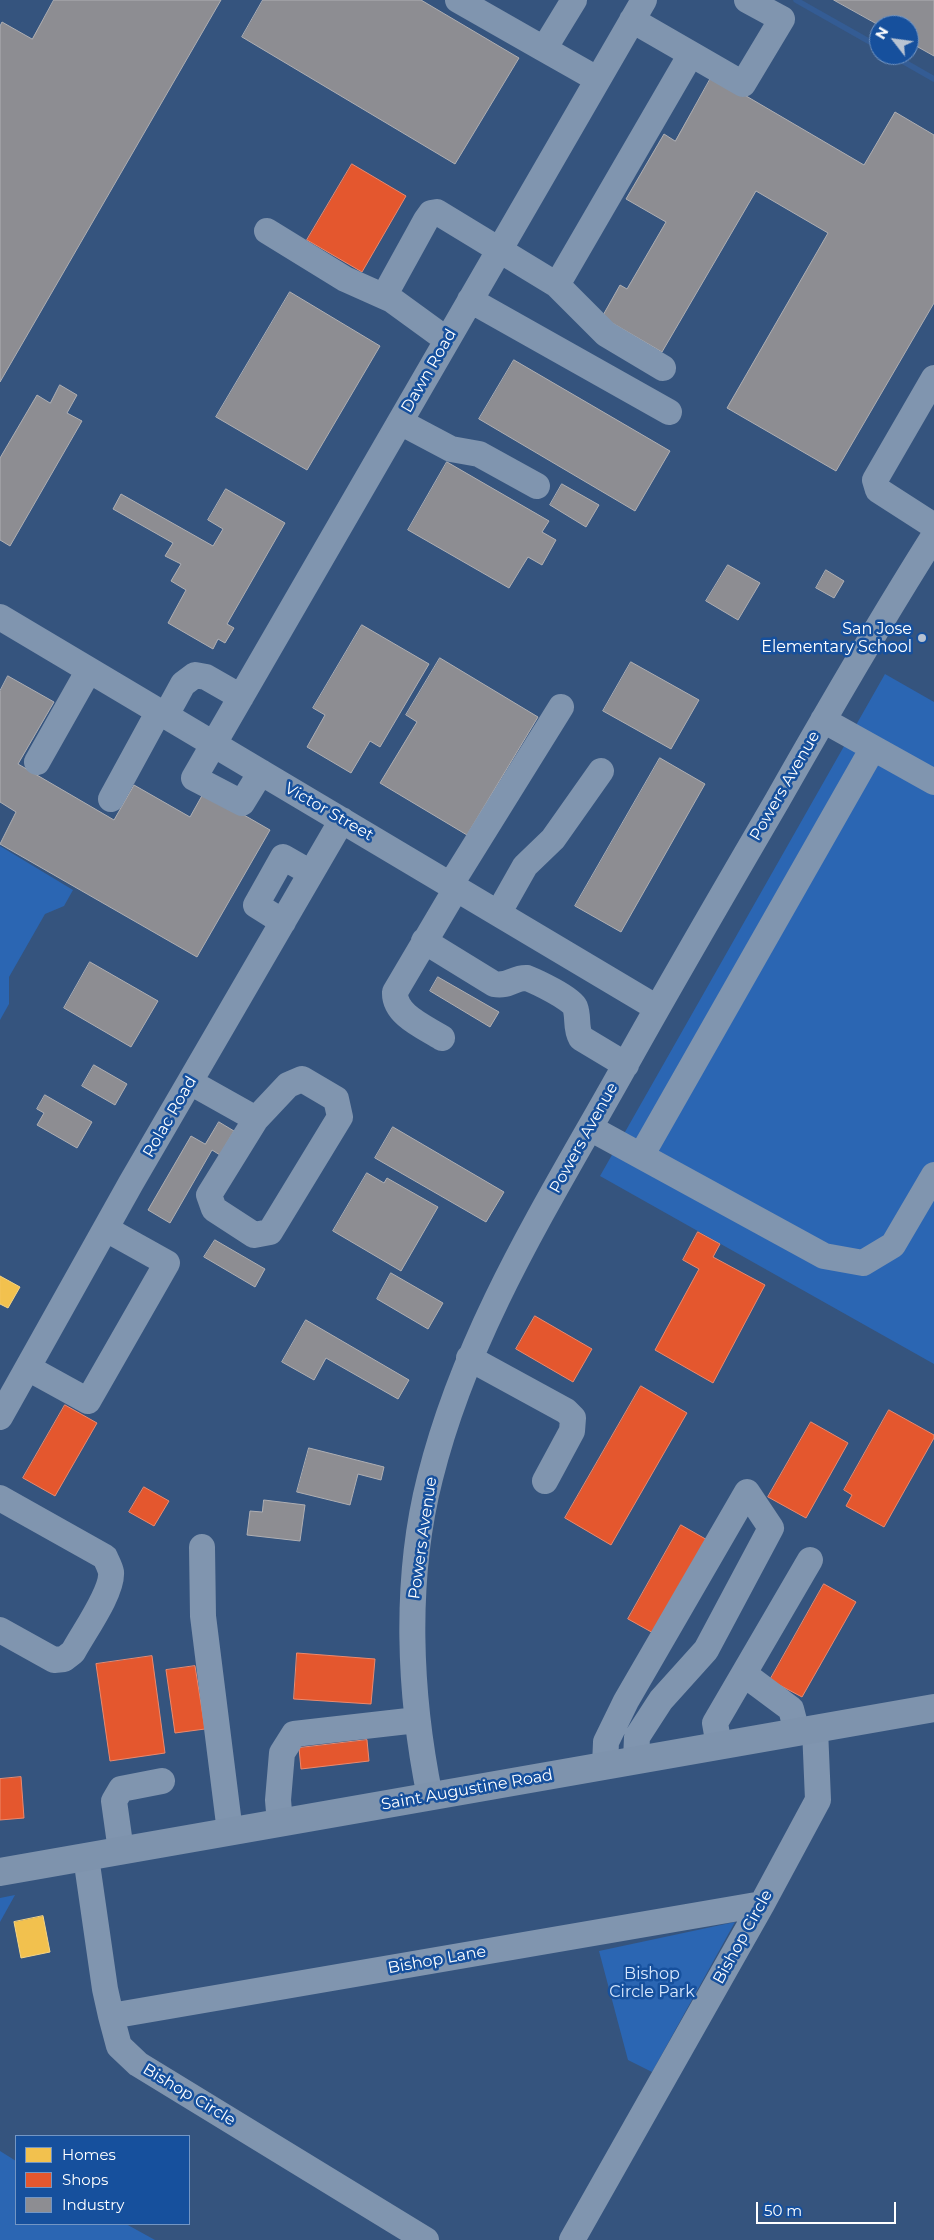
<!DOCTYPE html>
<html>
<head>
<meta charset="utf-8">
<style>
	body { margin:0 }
	#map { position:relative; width:934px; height:2240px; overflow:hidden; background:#35547e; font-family:Montserrat,sans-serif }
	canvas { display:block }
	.legend { position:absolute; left:15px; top:2135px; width:175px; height:90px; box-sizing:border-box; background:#16509d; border:1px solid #7396c4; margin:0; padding:6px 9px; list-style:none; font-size:15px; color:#fff }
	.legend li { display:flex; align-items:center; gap:10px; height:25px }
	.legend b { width:25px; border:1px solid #7396c4 }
	.north { position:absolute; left:869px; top:15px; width:50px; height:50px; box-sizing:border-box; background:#16509d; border:1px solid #7396c4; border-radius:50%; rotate:300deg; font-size:14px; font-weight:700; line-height:20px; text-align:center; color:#fff }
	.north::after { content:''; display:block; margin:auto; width:18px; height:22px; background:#b8c3d2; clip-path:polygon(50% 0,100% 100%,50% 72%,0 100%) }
	.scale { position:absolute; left:756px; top:2202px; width:140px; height:22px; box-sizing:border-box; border:2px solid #fff; border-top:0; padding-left:6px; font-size:15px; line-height:18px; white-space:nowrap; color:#fff; -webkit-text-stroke:4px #16509d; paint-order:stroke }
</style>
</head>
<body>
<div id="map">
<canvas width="934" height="2240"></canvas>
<ul class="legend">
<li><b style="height:14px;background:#f2c14e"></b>Homes</li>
<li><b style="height:14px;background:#e4572e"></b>Shops</li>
<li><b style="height:14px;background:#8d8d92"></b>Industry</li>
</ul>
<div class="north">N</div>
<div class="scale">50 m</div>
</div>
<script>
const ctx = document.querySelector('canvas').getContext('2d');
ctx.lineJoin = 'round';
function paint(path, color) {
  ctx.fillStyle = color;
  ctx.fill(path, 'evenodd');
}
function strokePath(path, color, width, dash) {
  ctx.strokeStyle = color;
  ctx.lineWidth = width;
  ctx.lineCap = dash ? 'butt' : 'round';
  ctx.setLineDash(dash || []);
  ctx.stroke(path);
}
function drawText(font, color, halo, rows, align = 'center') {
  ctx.font = font + ' Montserrat,sans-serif';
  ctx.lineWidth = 5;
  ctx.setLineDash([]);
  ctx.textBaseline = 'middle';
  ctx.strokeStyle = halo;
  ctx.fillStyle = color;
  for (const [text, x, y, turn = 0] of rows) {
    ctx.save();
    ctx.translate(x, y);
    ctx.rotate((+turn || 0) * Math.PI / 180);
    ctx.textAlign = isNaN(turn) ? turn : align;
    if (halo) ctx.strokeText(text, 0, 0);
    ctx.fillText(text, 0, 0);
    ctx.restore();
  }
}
const green = new Path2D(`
	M885 674 934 702V1364L600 1176Z
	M0 846 73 890 64 906 45 914 9 977V1004L0 1020Z
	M15 1895 0 1922V1898Z
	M735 1922 652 2072 628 2060 599 1951Z
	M0 2151 16 2161V2224H126L155 2240H0Z`);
const homes = new Path2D(`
	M0 1276 20 1287 8 1308 0 1304Z
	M43 1916 50 1952 21 1958 14 1922Z`);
const shops = new Path2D(`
	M352 164 406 196 362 272 307 240Z
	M698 1232 720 1244 713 1257 765 1285 713 1383 655 1350 699 1269 683 1260Z
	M535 1316 592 1349 573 1382 516 1349Z
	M641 1386 687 1413 611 1545 565 1518Z
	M65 1405 97 1423 55 1496 23 1478Z
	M889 1410 934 1435V1438L884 1527 846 1506 852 1495 844 1490Z
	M811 1422 848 1443 806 1518 768 1497Z
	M144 1487 169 1501 154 1526 129 1512Z
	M681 1525 709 1541 655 1634 628 1619Z
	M824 1584 856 1602 802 1697 770 1680Z
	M297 1653 375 1659 371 1704 294 1699Z
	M152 1656 165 1753 110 1761 96 1664Z
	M195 1666 205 1729 175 1733 166 1670Z
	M367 1740 369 1761 301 1769 299 1748Z
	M21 1777 24 1818 0 1820V1779Z`);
const industry = new Path2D(`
	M54 0H221L0 382V26L2 22 32 39Z
	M263 0H421L519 58 455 164 242 37Z
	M834 0H934V56L909 42V25H879Z
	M712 76 864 165 895 112 934 135V303L836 471 727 408 828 233 756 191 662 352 602 317 620 285 627 289 666 222 626 199 664 134 675 141Z
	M290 292 380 346 307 470 216 417Z
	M514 360 670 451 635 511 479 419Z
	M60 385 77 395 67 413 82 421 10 546 0 540V458L37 395 50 403Z
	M447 462 549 521 542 532 556 540 542 565 528 557 509 588 408 530Z
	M562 484 599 505 586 527 550 505Z
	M226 489 285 523 227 624 234 628 225 643 218 639 213 649 168 623 186 590 171 581 181 564 165 556 173 543 113 509 121 494 213 546 223 529 208 520Z
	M728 565 760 583 738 620 706 601Z
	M826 570 844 581 834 598 816 588Z
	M362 625 429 664 380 747 370 741 351 773 307 747 325 715 313 708Z
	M440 658 538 717 467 835 380 783 417 722 406 715Z
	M631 662 699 700 671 749 603 711Z
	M8 676 54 702 18 764 114 820 134 785 190 817 204 792 270 830 197 957 0 844 16 812 0 802V691Z
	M660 758 705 784 621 932 575 906Z
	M90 962 158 1001 131 1047 64 1008Z
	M438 977 499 1012 490 1027 430 991Z
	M94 1065 127 1084 115 1105 82 1086Z
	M45 1095 92 1122 77 1148 37 1125 44 1113 37 1109Z
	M219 1122 234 1131 220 1155 212 1150 170 1223 148 1210 191 1136 205 1144Z
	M393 1127 504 1192 486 1222 375 1158Z
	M367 1173 384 1183 387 1178 438 1207 401 1271 333 1231Z
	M215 1240 265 1269 255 1287 204 1257Z
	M391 1273 443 1303 428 1329 377 1299Z
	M306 1320 409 1380 398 1399 326 1358 314 1380 282 1362Z
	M309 1448 384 1467 381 1480 358 1474 350 1505 297 1492Z
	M264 1500 305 1505 300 1541 247 1535 250 1511 262 1512Z`);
const stream = new Path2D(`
	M796 0 879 47
	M892 55 934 79`);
const minor = new Path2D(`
	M458 0 544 49
	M574 0 544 49 597 79
	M691 54 743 84 782 19 747 0
	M267 231 345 279 392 300
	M557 285 606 334 663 368
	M470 300 669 412
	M447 340 392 300 388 294V289L426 220 431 213 437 212 557 285 691 54 632 20
	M934 378 875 480 878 490 934 526
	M400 422 451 449 479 454 537 486
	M0 617 657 1008
	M166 715 183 684 195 675 206 677 241 697
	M823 720 934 782
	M37 762 89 670
	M261 772 242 803 194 778 644 0
	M111 799 159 711
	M451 884 561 707
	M499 912 525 866 553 839 601 771
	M283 922 256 905 283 857 311 873
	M424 941 494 984C509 987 514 977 527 978 537 982 571 998 575 1007 579 1017 575 1028 581 1038L626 1065
	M442 1038C425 1027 394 1015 395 992L457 887
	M190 1082 256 1119 209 1195 214 1209 254 1235 270 1232 340 1117 336 1099 302 1079 288 1085 256 1119
	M590 1128 824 1256 863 1263 893 1245 934 1175
	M641 1156 873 748
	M469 1358 566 1411 573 1418 572 1431 545 1481
	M28 1368 88 1401 167 1263 106 1229
	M0 1417 131 1183 342 820
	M0 1498 105 1557C107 1562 110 1567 111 1572 113 1592 83 1633 73 1652L64 1659 54 1660 0 1630
	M202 1547 203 1616 230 1832
	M744 1674 791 1709 797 1732
	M719 1746 715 1723 810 1560
	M605 1766 606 1742 626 1701 747 1492 771 1528 706 1650 661 1700 637 1737 636 1760
	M430 1797C409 1694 404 1580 430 1478 468 1326 552 1197 627 1062 676 974 727 887 777 801 828 711 879 623 934 536
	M280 1823 278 1800 282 1753 294 1734 417 1720
	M121 1851 114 1801 121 1789 162 1781
	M86 1857 105 1989 111 2016 119 2046 138 2064 426 2240
	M111 2016 762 1904
	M572 2240 762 1904 818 1800 815 1729`);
const major = new Path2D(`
	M0 1872 934 1708`);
const markers = [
	[922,638,5,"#b8c3d2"]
];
const streetNames = [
	["Dawn Road",429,371,-60],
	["Powers Avenue",785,786,-60],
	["Victor Street",329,812,30],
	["Rolac Road",170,1117,-60],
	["Powers Avenue",584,1138,-61],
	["Powers Avenue",423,1538,-82],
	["Saint Augustine Road",467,1790,-10],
	["Bishop Circle",743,1937,-61],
	["Bishop Lane",437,1960,-10],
	["Bishop Circle",189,2095,31]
];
const poiNames = [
	["San Jose",912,629],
	["Elementary School",912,647]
];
const parkNames = [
	["Bishop",652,1974],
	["Circle Park",652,1992]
];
paint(green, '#2b66b3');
paint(homes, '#f2c14e');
strokePath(homes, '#f6d483', 1);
paint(shops, '#e4572e');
strokePath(shops, '#ec896d', 1);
paint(industry, '#8d8d92');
strokePath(industry, '#afafb3', 1);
strokePath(stream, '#345c94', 5.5);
strokePath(minor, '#8095af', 26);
strokePath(major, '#7e93ad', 28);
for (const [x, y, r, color] of markers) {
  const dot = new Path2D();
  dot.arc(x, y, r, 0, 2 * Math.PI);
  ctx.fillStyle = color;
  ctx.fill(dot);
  strokePath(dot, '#16509d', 2);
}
drawText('16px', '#fff', '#16509d', streetNames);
drawText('16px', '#fff', '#16509d', poiNames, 'right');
drawText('16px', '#d6e7fd', '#16509d', parkNames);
</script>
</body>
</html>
